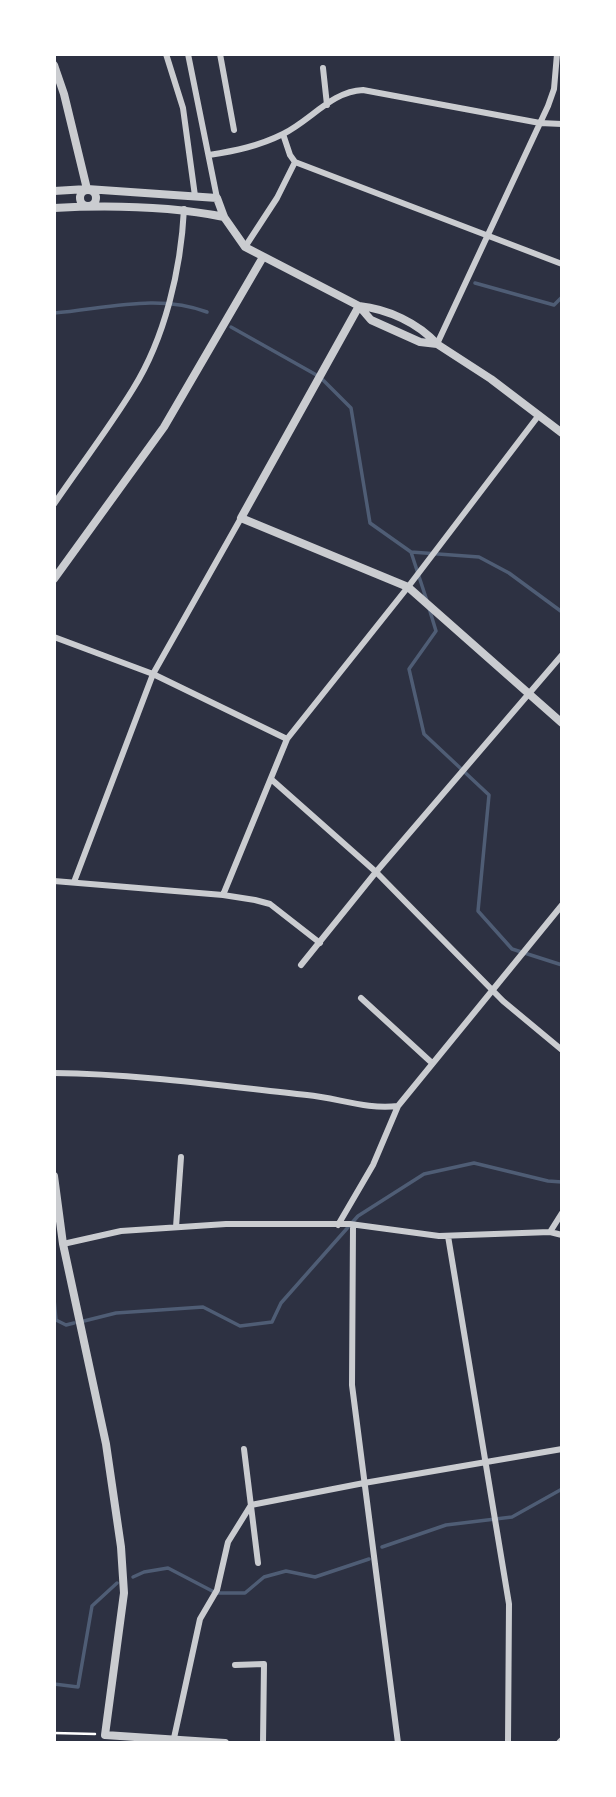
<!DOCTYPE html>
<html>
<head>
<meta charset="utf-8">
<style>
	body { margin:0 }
	#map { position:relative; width:616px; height:1797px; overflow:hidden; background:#2d3142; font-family:Mulish,sans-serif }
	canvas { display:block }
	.frame { position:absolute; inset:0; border:56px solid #fff; pointer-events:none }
</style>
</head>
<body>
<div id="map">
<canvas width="616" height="1797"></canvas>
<div class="frame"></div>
</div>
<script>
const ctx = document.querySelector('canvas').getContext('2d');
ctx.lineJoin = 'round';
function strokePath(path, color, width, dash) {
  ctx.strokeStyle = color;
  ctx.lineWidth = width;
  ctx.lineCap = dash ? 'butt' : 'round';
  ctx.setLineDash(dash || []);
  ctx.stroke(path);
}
const stream = new Path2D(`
	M475 283 554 305 562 297
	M54 313C104 309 158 293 207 312
	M231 327 320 377 351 408 370 523 411 552 479 557 509 573 562 612
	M411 552 427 601
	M429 608 436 631 409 669 424 734 489 795 478 911 512 949 562 965
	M54 1299 56 1320 66 1325 74 1323
	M84 1321 116 1313 203 1307 240 1326 272 1322 281 1303 358 1216 424 1174 474 1163 548 1181 562 1182
	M382 1547 446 1525 512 1517 562 1489
	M133 1577 144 1572 168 1568 216 1593H245L264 1577 286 1571 315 1577 369 1559
	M54 1684 78 1687 92 1606 117 1583`);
const path = new Path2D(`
	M54 1733 95 1734`);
const minor = new Path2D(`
	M166 54 183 108 195 196
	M188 54 217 198
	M220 54 234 130
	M323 68 327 105
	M283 134 290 155 295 162 562 264
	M209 155C235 151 259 146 283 134 310 121 332 91 363 90L540 123 562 124
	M245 247 277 198 295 162
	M437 344 548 106 554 89 557 54
	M54 504C80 466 109 428 133 389 165 338 181 269 184 209
	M54 637 153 674 287 739
	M271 779 376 872 503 1001 562 1050
	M54 881 223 895 255 900 270 904 320 943
	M74 882 153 674 241 518
	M223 895 287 739 408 587 539 415
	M301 965 376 872 562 655
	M361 998 432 1063
	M54 1073C139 1074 223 1086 307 1095 338 1098 367 1110 398 1106
	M338 1225 373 1165 398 1106 562 905
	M353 1225 352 1385 398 1743
	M176 1227 181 1157
	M550 1232 562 1213
	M448 1236 509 1604 508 1743
	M63 1244 121 1231 226 1224H350L439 1236 550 1232 562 1235
	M244 1449 258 1563
	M235 1665 264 1664 263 1743
	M174 1738 200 1619 217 1590 228 1542 251 1505 364 1483 562 1449`);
const tertiary = new Path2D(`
	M54 65 64 94 87 189
	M80 198a8 8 0 1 1 16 0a8 8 0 1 1-16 0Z
	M54 191 87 189 217 198 224 217 245 247 359 306 371 320 420 342 437 344 491 379 562 433
	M54 208C111 205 168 206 224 217
	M359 306 241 518 408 587 562 723
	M359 306C388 309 418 323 437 344
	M54 579 164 427 263 257
	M54 1176 63 1244 106 1444 121 1547 124 1593 105 1735 225 1743
	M560 1743 562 1741`);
strokePath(stream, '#4f5d75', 3.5);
strokePath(path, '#fff', 2.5);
strokePath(minor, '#caccd0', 6);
strokePath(tertiary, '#caccd0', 8);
</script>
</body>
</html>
